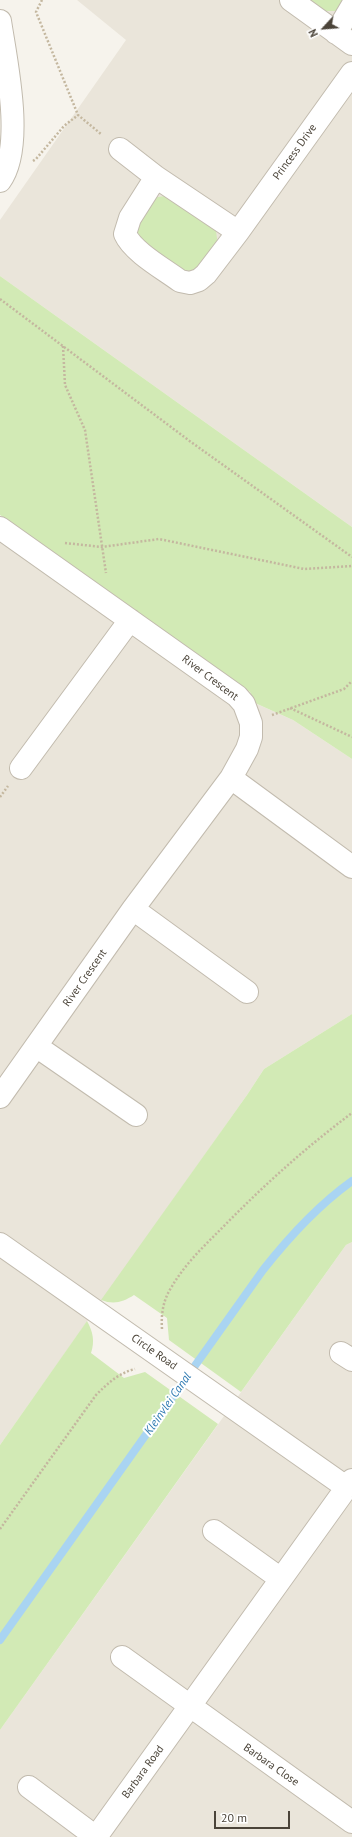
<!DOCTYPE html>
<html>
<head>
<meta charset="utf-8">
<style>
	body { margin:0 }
	#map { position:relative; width:352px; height:1837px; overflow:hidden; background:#f6f3ec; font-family:"PT Sans",sans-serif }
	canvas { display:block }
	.north { position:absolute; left:304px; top:8px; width:40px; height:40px; -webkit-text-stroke:3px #fff; paint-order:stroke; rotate:244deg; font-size:11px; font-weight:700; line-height:16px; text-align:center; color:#4b4439 }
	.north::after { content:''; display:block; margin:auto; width:14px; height:18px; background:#4b4439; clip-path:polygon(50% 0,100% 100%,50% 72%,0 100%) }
	.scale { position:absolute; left:214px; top:1811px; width:76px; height:18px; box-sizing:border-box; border:2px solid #4b4439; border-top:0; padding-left:5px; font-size:12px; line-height:14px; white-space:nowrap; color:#4b4439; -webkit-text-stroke:3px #fff; paint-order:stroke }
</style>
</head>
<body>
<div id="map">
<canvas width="352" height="1837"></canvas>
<div class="north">N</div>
<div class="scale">20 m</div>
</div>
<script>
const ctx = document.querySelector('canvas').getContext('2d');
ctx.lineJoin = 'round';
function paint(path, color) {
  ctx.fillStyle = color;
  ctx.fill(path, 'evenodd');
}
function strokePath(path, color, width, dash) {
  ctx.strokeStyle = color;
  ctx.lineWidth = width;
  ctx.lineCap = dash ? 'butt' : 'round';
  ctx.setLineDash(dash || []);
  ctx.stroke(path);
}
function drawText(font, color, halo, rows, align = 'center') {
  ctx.font = font + ' "PT Sans",sans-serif';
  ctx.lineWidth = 4;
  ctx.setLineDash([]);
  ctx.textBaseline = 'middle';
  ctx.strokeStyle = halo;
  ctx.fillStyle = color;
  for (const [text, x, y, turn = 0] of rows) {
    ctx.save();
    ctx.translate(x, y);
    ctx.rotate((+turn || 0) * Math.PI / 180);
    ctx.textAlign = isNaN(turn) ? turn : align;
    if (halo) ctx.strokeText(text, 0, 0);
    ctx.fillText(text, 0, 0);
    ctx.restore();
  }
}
const residential = new Path2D(`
	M77 0H352V527L0 276V220L126 40Z
	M0 527 239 696 293 720 352 759V1014L264 1069 247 1095 0 1445Z
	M352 1242V1837H0V1730L346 1245Z`);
const green = new Path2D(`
	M305 0H347L339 11H322Z
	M165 196 216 231 218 246 198 270 185 271 140 239 134 221 151 198Z
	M0 276 352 527V759L293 720 255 703 250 692 0 515Z
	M352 1014V1242L346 1245 241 1392 169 1340 167 1318 134 1295C123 1302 114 1305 101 1300L247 1095 264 1069Z
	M87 1321C93 1332 95 1341 91 1353L124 1378 145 1372 218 1424 0 1730V1445Z`);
const stream = new Path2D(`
	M0 1640 263 1270C289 1237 317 1206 352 1181`);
const path = new Path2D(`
	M42 0 36 12 78 115 101 134
	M33 161 36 159 64 126 78 115
	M0 299 191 442 352 557
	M63 346 65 385 85 430 106 573
	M65 543 102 547 159 539 304 569 352 566
	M290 708 352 737
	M272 715 344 689 352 681
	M0 797 8 786
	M162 1329C161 1315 163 1300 171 1288 184 1265 204 1246 222 1228 263 1186 305 1148 352 1113
	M0 1529 96 1395C108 1383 119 1373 135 1369`);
const minor = new Path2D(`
	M291 0 352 44
	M0 21C6 61 25 147 0 181
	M336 33 352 6
	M120 149 156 177 238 232
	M156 177 130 218 125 234C133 252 164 269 180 281L190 283 199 280 206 274 238 232 352 73
	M0 528 237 696 244 704 251 723V737L247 749 231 778 133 909 0 1097
	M21 768 130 620
	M231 778 352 867
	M133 909 247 992
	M36 1046 136 1115
	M0 1244 346 1487
	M341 1353 352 1360
	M214 1531 281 1579
	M122 1657 352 1822
	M29 1787 96 1837
	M96 1837 352 1480`);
const streetNames = [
	["Princess Drive",295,152,-54],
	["River Crescent",210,678,37],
	["River Crescent",85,978,-55],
	["Circle Road",154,1352,35],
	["Barbara Close",271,1765,35],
	["Barbara Road",143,1772,-54]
];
const waterNames = [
	["Kleinvlei Canal",168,1404,-55]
];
paint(residential, '#eae5da');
paint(green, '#d2eab5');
strokePath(stream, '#a9d4f2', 8);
strokePath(minor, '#c2bbae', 24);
strokePath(path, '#c4b79f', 2.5, [2, 2]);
strokePath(minor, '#fff', 22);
drawText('11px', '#4b4439', '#fff', streetNames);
drawText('italic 12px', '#2e7ab2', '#fff', waterNames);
</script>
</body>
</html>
